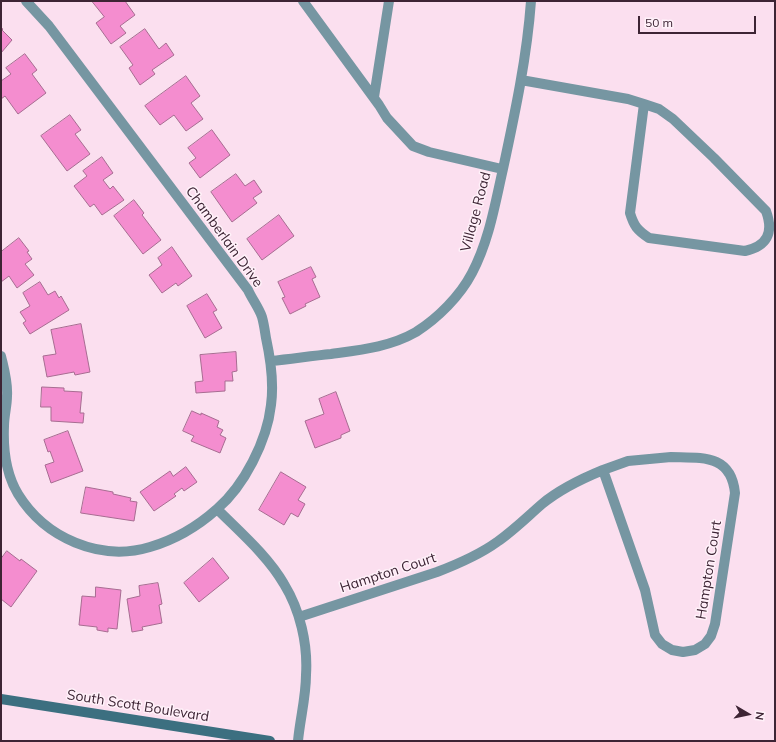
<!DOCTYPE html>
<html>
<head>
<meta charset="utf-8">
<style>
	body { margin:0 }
	#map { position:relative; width:776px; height:742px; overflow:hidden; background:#fbdfef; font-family:Mulish,sans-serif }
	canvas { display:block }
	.frame { position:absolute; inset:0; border:2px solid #3d2434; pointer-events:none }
	.north { position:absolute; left:728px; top:694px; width:40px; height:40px; -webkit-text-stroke:3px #fff1f9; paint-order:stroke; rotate:99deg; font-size:11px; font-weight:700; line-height:16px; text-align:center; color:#3d2434 }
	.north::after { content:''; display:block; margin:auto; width:14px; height:18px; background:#3d2434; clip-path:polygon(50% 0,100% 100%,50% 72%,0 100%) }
	.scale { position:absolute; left:638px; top:16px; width:118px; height:18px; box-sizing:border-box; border:2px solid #3d2434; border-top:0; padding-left:5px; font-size:12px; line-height:14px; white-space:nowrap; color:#3d2434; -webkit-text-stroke:3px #fff1f9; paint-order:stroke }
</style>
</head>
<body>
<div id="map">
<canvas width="776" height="742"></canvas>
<div class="frame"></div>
<div class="north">N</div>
<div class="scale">50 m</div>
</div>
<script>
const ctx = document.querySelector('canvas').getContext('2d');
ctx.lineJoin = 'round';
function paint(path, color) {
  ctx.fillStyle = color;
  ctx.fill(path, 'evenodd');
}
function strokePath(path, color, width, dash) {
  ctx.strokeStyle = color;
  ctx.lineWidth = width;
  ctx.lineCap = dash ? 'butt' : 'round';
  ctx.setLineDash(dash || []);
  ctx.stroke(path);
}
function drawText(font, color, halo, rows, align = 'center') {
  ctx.font = font + ' Mulish,sans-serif';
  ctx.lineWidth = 3;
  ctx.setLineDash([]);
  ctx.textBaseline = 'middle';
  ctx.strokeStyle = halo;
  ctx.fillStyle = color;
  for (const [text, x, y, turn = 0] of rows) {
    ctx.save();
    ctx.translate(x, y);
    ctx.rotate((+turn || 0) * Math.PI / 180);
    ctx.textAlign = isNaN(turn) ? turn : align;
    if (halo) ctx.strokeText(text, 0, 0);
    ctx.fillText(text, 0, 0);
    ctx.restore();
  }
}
const building = new Path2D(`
	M92 1H125L135 15 120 26 126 33 111 44 96 23 104 17Z
	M1 28 3 29 2 30 12 40 1 53Z
	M145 29 159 49 166 43 174 55 152 70 155 74 140 85 129 68 133 65 120 47Z
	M25 54 37 70 32 74 46 93 18 114 5 96 1 99V81L11 74 6 68Z
	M186 76 200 96 191 103 203 119 186 131 174 115 160 125 145 106Z
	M70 115 81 130 75 134 90 154 67 171 41 136Z
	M212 130 230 155 200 178 189 163 196 158 188 148Z
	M102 157 113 173 103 180 110 189 113 186 124 200 102 215 94 204 90 207 74 186 87 176 83 171Z
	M236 174 245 186 254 180 262 192 253 198 257 203 232 222 211 192Z
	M134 200 144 213 142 215 161 240 143 254 114 216Z
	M279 215 294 236 262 260 247 239Z
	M19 238 29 251 27 252 32 259 25 264 34 275 17 288 9 276 1 282V252Z
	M172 247 192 276 178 286 176 283 162 293 149 275 162 265 158 258Z
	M311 267 316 277 312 279 320 297 305 304 306 306 290 314 282 298 285 297 278 282Z
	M40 282 48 295 55 291 59 298 61 296 69 310 30 334 23 323 26 321 20 312 30 306 23 293Z
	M207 294 217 310 213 312 222 328 205 338 187 306Z
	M81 324 90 372 75 375 74 372 47 377 43 356 56 354 51 330Z
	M236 352 237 371 232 372 233 381H225V391L196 393 195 382 203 381 200 355Z
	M42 387 64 388V391L82 392 80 413H84L83 423 51 421V407H41Z
	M336 392 350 431 341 435V438L315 448 305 421 324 414 319 399Z
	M192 411 201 415V413L219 421 217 427 223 430 220 435 226 438 220 453 191 441 194 436 183 431Z
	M68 431 83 471 51 483 45 465 54 462 50 451 48 452 44 440Z
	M186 467 197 482 184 491 182 488 174 494 176 496 154 511 140 492 170 471 173 476Z
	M281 472 306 487 298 500 305 504 298 517 291 513 284 525 259 510Z
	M86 487 113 492V494L131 498 130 501 137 502 134 521 81 513Z
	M7 551 20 561 21 559 37 571 11 607 1 599V559Z
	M213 558 229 578 199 602 184 583Z
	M158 583 162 604 159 605 162 623 142 627 143 630 132 632 127 599 140 596 139 586Z
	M96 587 121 590 117 629 108 628V632L97 630V627L79 625 82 596 95 597Z`);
const street = new Path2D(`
	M303 1 379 105 387 118 413 146 429 152 502 169
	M521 80 628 99 644 104
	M374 97 389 1
	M644 104 659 109 673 119 714 158 766 211C774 233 767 246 745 251L649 238C637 230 634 226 630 213Z
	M1 356C4 369 8 382 7 396 7 406 4 416 4 426 3 449 6 474 18 494 45 538 100 562 150 547 174 540 198 526 217 509 244 486 267 441 271 405 274 383 271 361 266 338 265 332 264 324 262 317 259 308 252 299 248 290L49 26 26 1
	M271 361C291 359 311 356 331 354 360 350 390 347 416 332 438 318 460 296 472 273 489 241 495 204 503 169 515 113 527 57 531 1
	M671 457C702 458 731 454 735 493L715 624 711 636 705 644 695 650 683 652 672 650 662 644 655 635 645 590 603 470 628 461Z
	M217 509C240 532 268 556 284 584 300 610 308 644 306 675 306 697 300 719 298 741
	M299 617 437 572C458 564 479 555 497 542 513 531 527 517 542 504 560 489 581 479 603 470`);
const secondary = new Path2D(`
	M1 699 270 741`);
const streetNames = [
	["Village Road",476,212,-75],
	["Chamberlain Drive",224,237,54],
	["Hampton Court",709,570,-81],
	["Hampton Court",388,573,-18],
	["South Scott Boulevard",138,706,9]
];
paint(building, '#f48dcf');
strokePath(building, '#a76c91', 1);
strokePath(street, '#7696a2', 10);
strokePath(secondary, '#3c6f80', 10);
drawText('14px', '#3d2434', '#fff1f9', streetNames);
</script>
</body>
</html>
